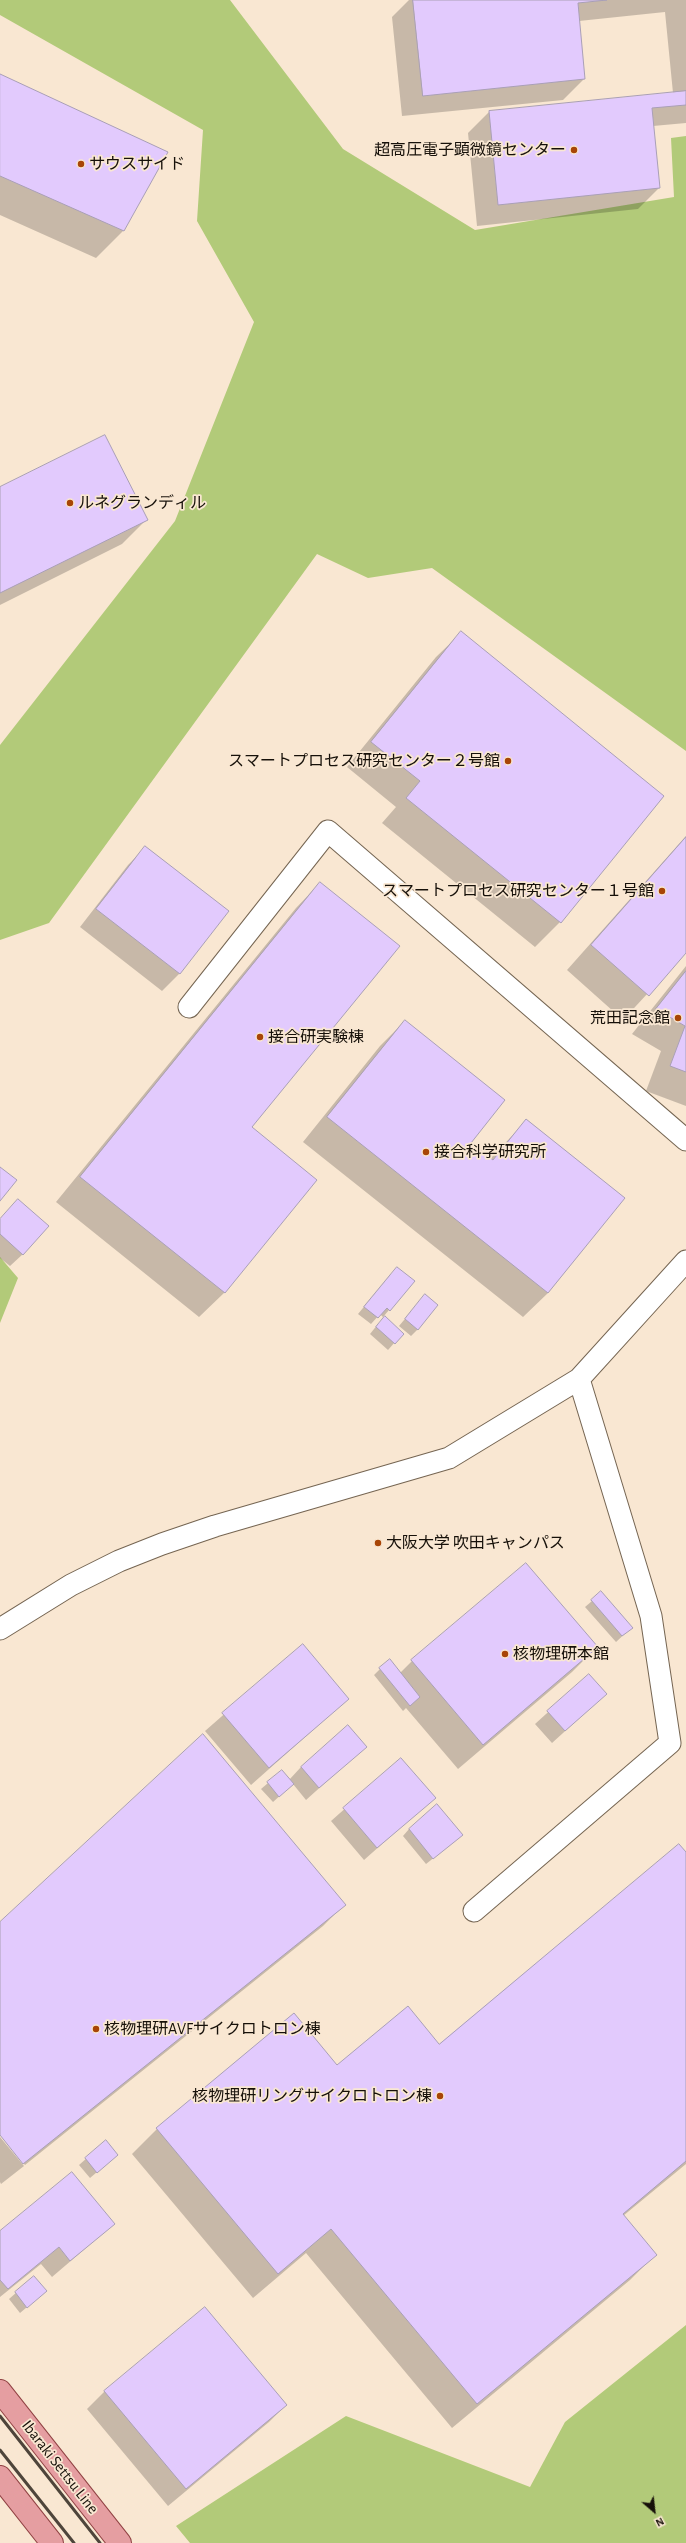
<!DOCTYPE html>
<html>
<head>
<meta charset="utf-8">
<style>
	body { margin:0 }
	#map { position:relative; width:686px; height:2543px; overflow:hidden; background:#f9e7d2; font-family:"Alegreya Sans",sans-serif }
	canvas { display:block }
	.north { position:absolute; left:634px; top:2491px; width:40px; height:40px; -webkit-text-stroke:3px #f9e7d2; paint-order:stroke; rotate:152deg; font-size:11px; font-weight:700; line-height:16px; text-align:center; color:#161009 }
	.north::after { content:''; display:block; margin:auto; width:14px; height:18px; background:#161009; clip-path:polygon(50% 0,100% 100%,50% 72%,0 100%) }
</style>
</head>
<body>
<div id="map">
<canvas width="686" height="2543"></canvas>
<div class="north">N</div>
</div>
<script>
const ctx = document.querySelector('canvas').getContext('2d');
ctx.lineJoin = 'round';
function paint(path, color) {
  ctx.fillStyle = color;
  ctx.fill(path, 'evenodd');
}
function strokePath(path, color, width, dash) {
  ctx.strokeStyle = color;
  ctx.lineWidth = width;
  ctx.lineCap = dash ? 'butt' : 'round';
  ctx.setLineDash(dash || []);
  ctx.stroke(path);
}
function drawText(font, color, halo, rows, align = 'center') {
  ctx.font = font + ' "Alegreya Sans","Noto Sans JP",sans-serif';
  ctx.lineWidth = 3.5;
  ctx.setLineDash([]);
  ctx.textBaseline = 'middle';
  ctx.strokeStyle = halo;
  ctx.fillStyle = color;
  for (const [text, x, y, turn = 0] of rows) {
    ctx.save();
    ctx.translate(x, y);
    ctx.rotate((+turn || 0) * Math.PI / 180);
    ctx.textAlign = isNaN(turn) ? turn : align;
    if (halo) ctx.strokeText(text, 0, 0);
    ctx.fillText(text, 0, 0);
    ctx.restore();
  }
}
const green = new Path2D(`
	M0 0H230L343 149 475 230 674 197 671 138 686 136V751L432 568 368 578 317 554 49 923 0 940V745L175 521 254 322 197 221 203 130 0 15Z
	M0 1257 18 1278 0 1323Z
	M686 2325V2543H190L176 2526 346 2416 530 2487 565 2422Z`);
const shadow = new Path2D(`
	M409 0H686V123L653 126 659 188 638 209 477 226 468 133 489 112 673 93 665 12 579 21 584 79 563 100 402 116 392 17Z
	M0 75 166 153 123 231 96 258 0 215Z
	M0 488 147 519 122 544 0 605Z
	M461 633 663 797 560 922 535 947 382 823 396 807 347 767 436 657Z
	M686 836V952L623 1020 567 970Z
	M146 847 228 911 179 974 162 991 80 927 128 865Z
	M320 883 251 1128 316 1180 224 1293 199 1317 56 1202 296 908Z
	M686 966V1106L646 1091 661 1051 632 1034Z
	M405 1021 470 1143 490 1159 527 1120 624 1198 548 1293 523 1317 303 1142 380 1046Z
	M0 1219 23 1254 10 1266 0 1258Z
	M391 1274 413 1281 389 1310 383 1317 380 1314 371 1324 358 1314Z
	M419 1302 418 1329 411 1336 399 1326Z
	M378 1324 402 1334 388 1350 370 1334Z
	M592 1601 631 1628 616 1642 585 1607Z
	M302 1646 348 1699 251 1785 205 1731Z
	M597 1647 572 1672 458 1769 406 1708 403 1711 374 1675 380 1669 400 1673 412 1661Z
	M589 1675 606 1694 552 1743 535 1724Z
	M365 1747 306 1800 293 1784 273 1802 261 1789 268 1783 289 1780 301 1767Z
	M401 1759 434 1798 364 1860 331 1821Z
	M409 1829 455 1841 426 1864 403 1836Z
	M686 1854V2164L623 2216 655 2255 630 2280 452 2428 306 2253 253 2298 132 2154 157 2129 337 2066 439 2045Z
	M344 1905 323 1926 25 2165 0 2134V1923Z
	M0 2137 24 2166 1 2184 0 2182Z
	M105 2142 117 2155 90 2178 79 2165Z
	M114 2224 52 2277 41 2264 0 2297V2232Z
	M34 2277 39 2297 20 2313 9 2299Z
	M105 2391 286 2405 269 2422 168 2506 87 2409Z`);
const building = new Path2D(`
	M413 0H607L578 3 585 79 423 96Z
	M0 74 168 152 124 231 0 176Z
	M686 91V105L652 108 660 188 498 205 489 111Z
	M105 435 148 520 0 593V487Z
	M461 631 664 796 561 923 406 798 420 781 371 742Z
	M686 837V953L649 996 591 945Z
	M145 846 229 911 180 974 96 909Z
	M320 882 400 946 252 1127 317 1180 225 1293 80 1177Z
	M686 971V1072L670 1066 685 1026 656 1009Z
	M405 1020 505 1100 471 1143 493 1160 526 1119 625 1198 548 1293 327 1117Z
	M0 1167 17 1180 0 1201Z
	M18 1199 49 1226 23 1255 0 1234V1219Z
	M397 1267 415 1281 390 1311 387 1308 378 1318 364 1307Z
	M425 1294 438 1305 418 1330 405 1319Z
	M385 1316 404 1334 395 1344 376 1327Z
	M526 1563 598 1647 483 1745 411 1660Z
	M601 1591 633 1628 622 1636 591 1600Z
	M303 1644 349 1699 269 1768 222 1713Z
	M390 1659 420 1697 410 1706 379 1668Z
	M589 1674 607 1694 565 1731 547 1711Z
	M348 1725 367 1747 319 1788 301 1767Z
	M203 1734 346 1905 23 2164 0 2135V1922Z
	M401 1758 436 1798 377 1848 343 1808Z
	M282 1770 294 1784 279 1797 267 1782Z
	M437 1804 463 1835 433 1859 409 1829Z
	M679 1844 686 1852V2161L623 2214 657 2255 477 2404 331 2229 278 2274 156 2128 294 2013 337 2065 408 2006 439 2044Z
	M106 2140 118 2155 97 2173 85 2158Z
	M72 2172 115 2224 70 2261 59 2247 8 2289 0 2280V2231Z
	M34 2276 47 2291 27 2308 15 2292Z
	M205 2307 287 2405 186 2489 104 2391Z`);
const lane = new Path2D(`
	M189 1007 328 831 686 1140
	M0 1629 71 1585 119 1561 162 1544 215 1526 449 1458 579 1379 686 1261
	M474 1911 670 1743 651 1616 579 1379`);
const primary = new Path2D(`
	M0 2391 120 2543
	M0 2477 52 2543`);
const rail = new Path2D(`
	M0 2416 100 2543
	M0 2450 74 2543`);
const markers = [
	[574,150,4,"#a84506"],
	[81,164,4,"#a84506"],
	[70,503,4,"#a84506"],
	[508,761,4,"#a84506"],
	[662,891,4,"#a84506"],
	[678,1018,4,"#a84506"],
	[260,1037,4,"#a84506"],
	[426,1152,4,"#a84506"],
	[378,1543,4,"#a84506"],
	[505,1654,4,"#a84506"],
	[96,2029,4,"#a84506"],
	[440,2096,4,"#a84506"]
];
const poiNames = [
	["超高圧電子顕微鏡センター",566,150,"right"],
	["サウスサイド",89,164],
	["ルネグランディル",78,503],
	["スマートプロセス研究センター２号館",500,761,"right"],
	["スマートプロセス研究センター１号館",654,891,"right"],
	["荒田記念館",670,1018,"right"],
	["接合研実験棟",268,1037],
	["接合科学研究所",434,1152],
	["大阪大学 吹田キャンパス",386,1543],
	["核物理研本館",513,1654],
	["核物理研AVFサイクロトロン棟",104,2029],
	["核物理研リングサイクロトロン棟",432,2096,"right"]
];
const streetNames = [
	["Ibaraki Settsu Line",60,2467,52]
];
paint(green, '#b2ca79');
paint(shadow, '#0003');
paint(building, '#e2cafd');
strokePath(building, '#a99fb6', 1);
strokePath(lane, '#756552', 23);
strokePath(primary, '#914344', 24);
strokePath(lane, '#fff', 21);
strokePath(primary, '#e59ea1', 22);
strokePath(rail, '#4e453b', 3);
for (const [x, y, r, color] of markers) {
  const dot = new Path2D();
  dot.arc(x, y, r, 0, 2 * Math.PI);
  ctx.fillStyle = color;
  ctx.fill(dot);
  strokePath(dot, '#f9e7d2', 1.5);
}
drawText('16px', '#161009', '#f9e7d2', poiNames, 'left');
drawText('16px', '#161009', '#f9e7d2', streetNames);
</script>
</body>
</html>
